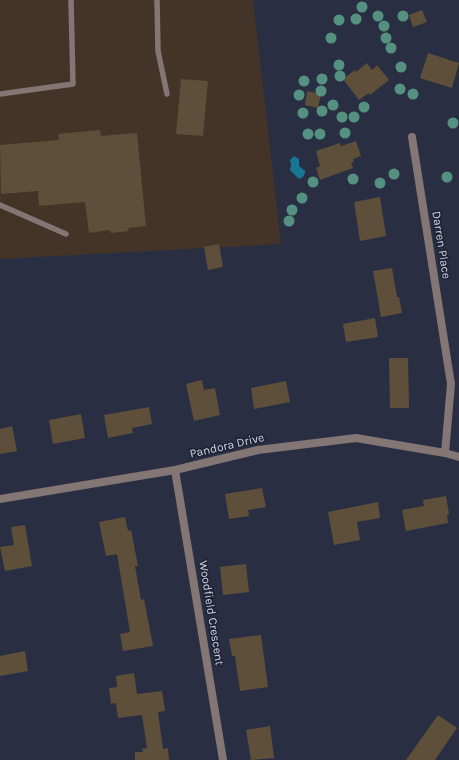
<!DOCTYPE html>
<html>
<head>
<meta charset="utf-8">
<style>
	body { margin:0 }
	canvas { display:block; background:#2a2e42 }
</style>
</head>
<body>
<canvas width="459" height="760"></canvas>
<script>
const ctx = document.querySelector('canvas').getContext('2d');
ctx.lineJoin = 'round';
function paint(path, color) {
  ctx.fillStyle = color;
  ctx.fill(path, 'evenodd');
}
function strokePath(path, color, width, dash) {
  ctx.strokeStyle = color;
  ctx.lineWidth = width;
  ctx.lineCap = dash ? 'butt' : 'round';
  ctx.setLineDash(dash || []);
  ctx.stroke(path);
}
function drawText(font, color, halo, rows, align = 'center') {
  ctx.font = font + ' Karla,sans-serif';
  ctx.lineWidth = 3.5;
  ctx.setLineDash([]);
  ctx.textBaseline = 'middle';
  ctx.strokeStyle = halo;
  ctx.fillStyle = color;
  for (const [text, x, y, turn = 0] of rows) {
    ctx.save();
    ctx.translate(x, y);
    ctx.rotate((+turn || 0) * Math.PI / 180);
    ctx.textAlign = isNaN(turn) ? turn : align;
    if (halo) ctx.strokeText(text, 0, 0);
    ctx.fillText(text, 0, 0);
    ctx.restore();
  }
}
const industrial = new Path2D(`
	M0 0H253L281 244 0 259Z`);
const water = new Path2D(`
	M294 156 299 159V166L305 171V173L303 177 299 179 290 170 291 165 290 160Z`);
const building = new Path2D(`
	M422 10 427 22 413 27 409 15Z
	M428 53 459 63 452 88 420 78Z
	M367 63 372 70 377 65 389 80 370 95 369 93 359 100 343 79 355 70 356 72Z
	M181 79 208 81 203 136 176 134Z
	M307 91 321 94 318 108 305 105Z
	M100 130 101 136 137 133 146 226 128 228 129 231 111 233 110 230 89 233 85 202 39 206 38 191 1 194 0 145 59 140 58 134Z
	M356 141 361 156 353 159 354 162 351 163 353 168 320 180 316 168 320 166 316 151 340 143 341 146Z
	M380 197 386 236 360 241 354 202Z
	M219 244 223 267 208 270 204 247Z
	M392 268 397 297H399L402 313 381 317 373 271Z
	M375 318 378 337 346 342 343 324Z
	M389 358H408L409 408H390Z
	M202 380 204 390 215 388 220 415 194 421 186 384Z
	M286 381 290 402 254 409 251 388Z
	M149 407 152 424 132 428 133 433 108 438 104 415Z
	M81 414 85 438 53 444 49 420Z
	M12 426 17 451 0 454V429Z
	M262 488 266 507 248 510 249 516 229 519 225 494Z
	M446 496 449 514 447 515 448 523 406 531 402 510 424 506 423 500Z
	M378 502 380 518 357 522 360 540 334 545 328 512Z
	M125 517 128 531 131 530 138 566H135L141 600 144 599 153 646 123 651 120 634 130 632 117 554 106 556 99 522Z
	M25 525 32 566 5 571 0 547 14 545 11 527Z
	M246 564 249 592 223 595 220 567Z
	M261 635 268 687 240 691 235 656H232L229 639Z
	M25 651 28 671 0 676V656Z
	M134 673 137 694 162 691 165 711 158 712 163 749 168 748 169 760H135V752H143L142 749 147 748 142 715 118 718 116 703 111 704 109 688 117 687 116 676Z
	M438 715 457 728 435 760H406Z
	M270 726 274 758 251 760 246 730Z`);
const service = new Path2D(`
	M157 0 158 51 167 94
	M0 94 73 84 71 0
	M0 205 66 234`);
const minor = new Path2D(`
	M412 137 451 384 445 453
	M175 470 223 760
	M0 499 175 470 258 450 356 438 445 453 459 457`);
const trees = [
	[362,7],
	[378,16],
	[403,16],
	[356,19],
	[339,20],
	[384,26],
	[331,38],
	[386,38],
	[391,48],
	[339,65],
	[401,67],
	[340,76],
	[322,79],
	[304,81],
	[400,89],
	[321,91],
	[413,94],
	[299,95],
	[333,105],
	[364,107],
	[322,111],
	[303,113],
	[342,117],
	[354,117],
	[453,123],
	[345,133],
	[308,134],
	[320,134],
	[394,174],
	[447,177],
	[353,179],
	[313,182],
	[380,183],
	[302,198],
	[292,210],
	[289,221]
];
const streetNames = [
	["Darren Place",441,245,81],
	["Pandora Drive",227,446,-13],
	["Woodfield Crescent",211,613,81]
];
paint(industrial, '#433427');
paint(water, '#177691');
paint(building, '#5d4f3a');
strokePath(service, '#837674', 5.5);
strokePath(minor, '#837674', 8);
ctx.fillStyle = '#549180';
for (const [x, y] of trees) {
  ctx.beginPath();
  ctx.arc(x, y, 5.5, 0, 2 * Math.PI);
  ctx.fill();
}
drawText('12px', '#cfd3e0', '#202438', streetNames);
</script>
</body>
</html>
